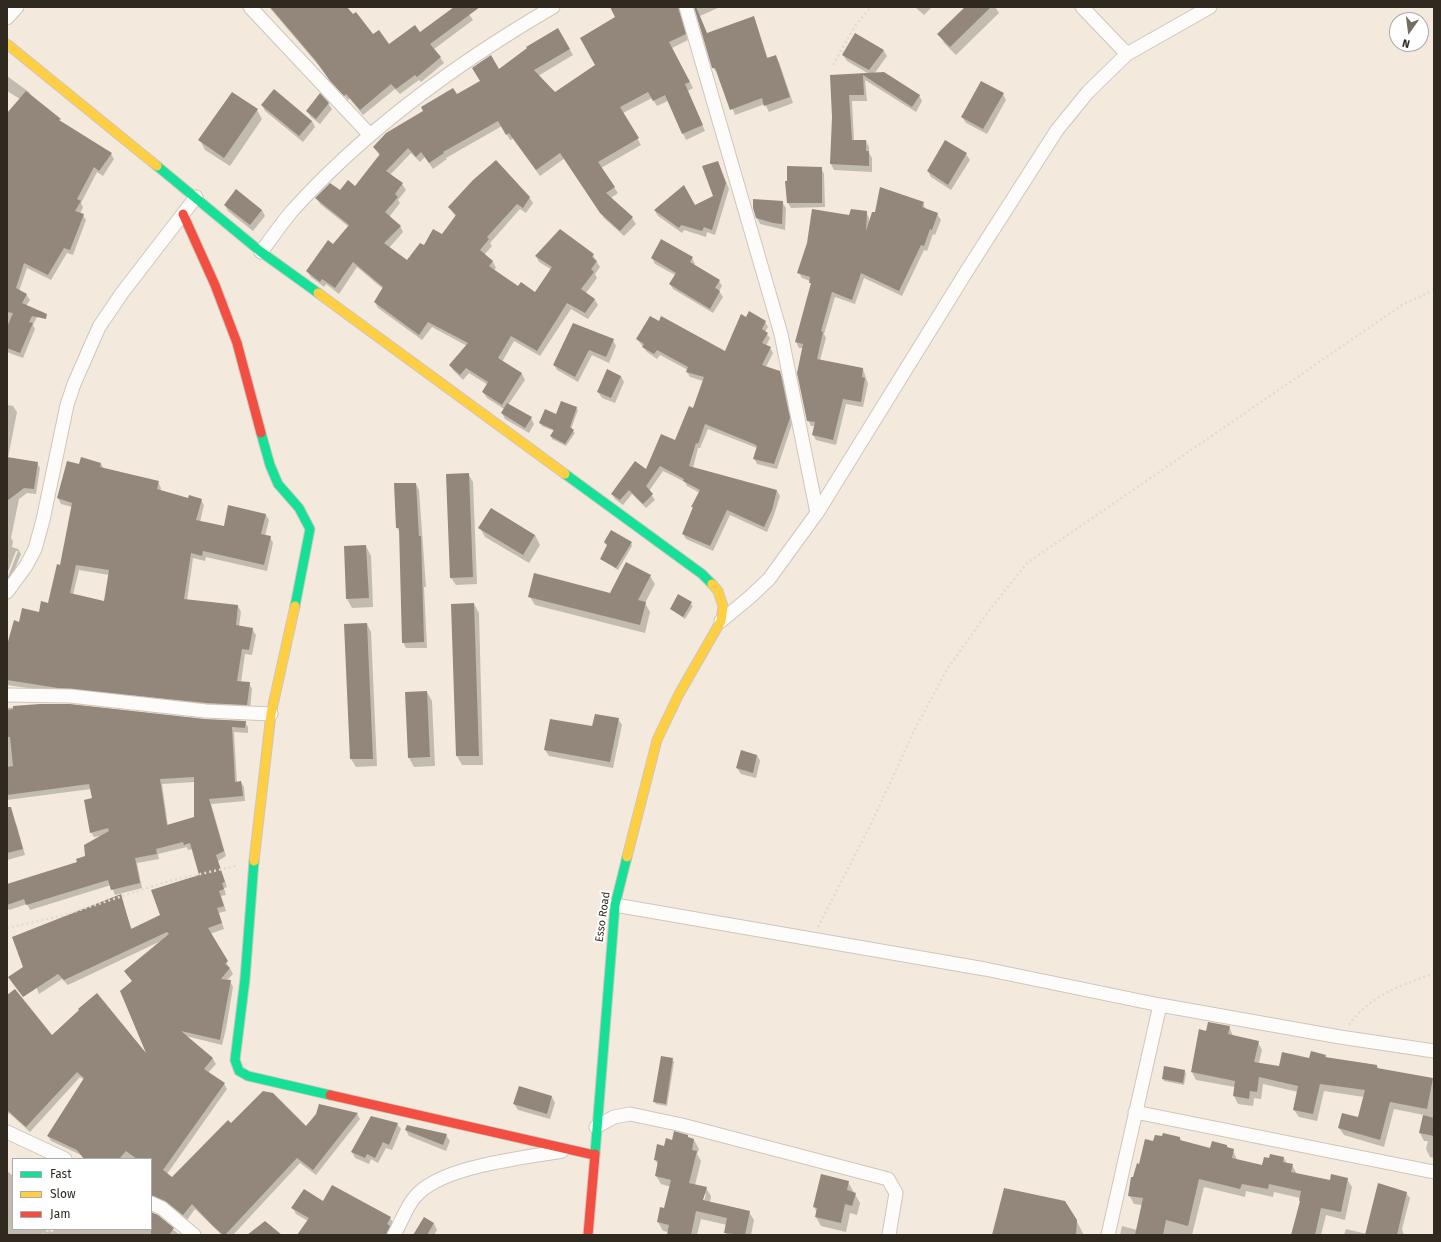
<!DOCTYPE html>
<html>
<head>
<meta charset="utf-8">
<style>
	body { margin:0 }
	#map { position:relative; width:1441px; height:1242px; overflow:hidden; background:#f3eadd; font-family:"Fira Sans",sans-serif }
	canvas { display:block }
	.frame { position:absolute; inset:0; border:8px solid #302920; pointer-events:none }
	.legend { position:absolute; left:12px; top:1158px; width:140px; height:72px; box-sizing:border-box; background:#fff; border:1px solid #aca9a6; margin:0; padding:5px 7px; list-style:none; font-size:12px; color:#302920 }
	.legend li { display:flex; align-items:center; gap:8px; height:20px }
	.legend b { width:20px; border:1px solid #aca9a6 }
	.north { position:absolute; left:1389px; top:12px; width:40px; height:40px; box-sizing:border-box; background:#fff; border:1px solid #aca9a6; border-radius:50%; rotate:194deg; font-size:11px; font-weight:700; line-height:16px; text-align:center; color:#302920 }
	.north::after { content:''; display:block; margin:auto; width:14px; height:18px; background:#746d62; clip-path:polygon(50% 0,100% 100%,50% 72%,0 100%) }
</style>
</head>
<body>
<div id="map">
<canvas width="1441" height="1242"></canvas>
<div class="frame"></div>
<ul class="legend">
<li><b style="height:5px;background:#16e098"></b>Fast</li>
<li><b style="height:5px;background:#ffcf43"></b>Slow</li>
<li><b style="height:5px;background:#f24e42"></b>Jam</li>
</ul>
<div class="north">N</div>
</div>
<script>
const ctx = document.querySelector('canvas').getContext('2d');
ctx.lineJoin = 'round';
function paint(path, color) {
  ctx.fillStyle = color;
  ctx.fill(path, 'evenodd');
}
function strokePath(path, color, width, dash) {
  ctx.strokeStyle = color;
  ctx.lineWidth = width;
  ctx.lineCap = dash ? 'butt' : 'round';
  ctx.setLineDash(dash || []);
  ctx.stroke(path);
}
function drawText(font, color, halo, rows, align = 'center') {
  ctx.font = font + ' "Fira Sans",sans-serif';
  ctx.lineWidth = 4;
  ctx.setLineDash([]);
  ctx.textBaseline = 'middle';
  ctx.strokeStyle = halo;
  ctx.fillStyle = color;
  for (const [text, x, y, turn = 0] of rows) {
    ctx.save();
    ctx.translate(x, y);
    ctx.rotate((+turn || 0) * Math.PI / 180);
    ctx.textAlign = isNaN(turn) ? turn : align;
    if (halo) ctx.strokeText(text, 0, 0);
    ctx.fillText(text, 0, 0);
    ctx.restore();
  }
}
const shadow = new Path2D(`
	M269 7H346L373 36 389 46 420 33 456 7H464L473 20 434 49 444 63 421 82 419 80 400 94 395 89 363 115 350 99 348 100Z
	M611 7H684L681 15 688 40 672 48 693 88 688 91 705 131 686 140 668 101 657 106 652 98 623 113 641 145 601 168 618 193 611 198 632 218 636 224 624 236 604 218 565 158 540 176 513 139 510 140 502 126 446 158 447 159 433 169 425 157 420 162 411 153 390 175 402 184 406 190 398 200 400 203 389 217 400 226 403 232 389 248 408 261 424 247 443 235 456 217 449 207 529 197 533 203 526 213 520 209 490 243 492 246 484 255 493 262 496 268 494 270 518 288 536 293 552 270 539 262 536 256 593 255 596 261 600 267 595 274 597 278 586 293 595 300 598 305 588 319 571 309 540 356 514 341 502 362 522 374 525 380 508 405 531 418 534 424 529 433 505 419 502 413 504 409 487 398 483 392 488 385 469 373 463 380 454 371 450 366 467 346 432 327 422 340 378 308 375 302 383 289 357 267 339 294 326 284 324 287 311 277 307 271 334 246 349 227 320 204 317 198 356 187 380 156 374 147 498 70 557 29 573 55 538 76 555 94 597 65 616 18Z
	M695 7H720L700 16 707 34 754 17 768 59 775 56 779 62 793 103 769 112 765 104 735 115 718 73 713 68Z
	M915 7H932L924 15Z
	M966 7H995L999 13 956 55 944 43 939 34Z
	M855 35 884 51 887 56 874 74 919 95 922 101 916 112 865 80 867 101H852L854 141H866L869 147V153L872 158V172L834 170 831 164 833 117 831 76 869 74 847 61 843 55Z
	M7 76 29 92 32 97 62 123 111 154 114 159 103 176 97 172 81 203 83 207 80 214 83 215 86 220 73 255 67 253 51 280 27 268 19 291 26 294 30 300 26 306 38 315 33 325 35 329 23 358 7 352V114L20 99 7 91Z
	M1003 94 1006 100 987 134 966 123 962 117Z
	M328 103 332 109 320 124 311 117 307 111Z
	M262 105 312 121 315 127 303 142 265 111Z
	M257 110 262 119 230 166 205 150 200 140Z
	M946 142 966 154 970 160 951 190 931 177 928 171Z
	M718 162 729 189 715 235 707 232 706 237 684 230 682 233 658 216 655 211 694 206 714 196Z
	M821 168 824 174 825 207 791 208 788 203V182Z
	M782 202 786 208 785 230 760 224 757 218Z
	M923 203 926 210 937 214 941 220 935 235 933 234 927 251 924 250 902 296 864 278 855 304 835 297 824 334 826 338 820 360 863 369 868 384 863 407 846 404 836 445 816 440 813 435 815 426H811L808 420 803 348H799L796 342 811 285 810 281 802 278 799 273 850 217 866 212 869 218V223Z
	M225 205 262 210 265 216 253 231 228 211Z
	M652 258H692L695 264 694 265 719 281 722 286 719 291 723 297 713 313 673 289 670 284 675 275 655 264Z
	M746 318 765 322 768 327 765 332 770 338 766 346 770 348 773 353 766 367 780 372 783 378 792 424 777 469 757 464 754 458 757 448 708 429 700 448H698L693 468 777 491 780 496 774 515 767 532 730 515 713 551 686 539 683 534 693 508 692 507 700 493 687 486 685 482 663 471 649 491 655 500 646 508 632 494 623 505 615 499 612 494 647 471 676 442 694 409 703 381 690 377 687 372 688 370 660 355 657 359 647 352 637 339 725 352Z
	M574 324 613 340 616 346 609 363 592 355 578 382 557 370 554 365Z
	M621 376 624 382 615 403 602 398 598 392Z
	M7 405 13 406 17 412 8 458 37 463 40 468 36 494 27 493 19 499 11 538 13 541 12 547 18 549 21 554 10 581 7 579 18 551H16L7 574Z
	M576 408 578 410 571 429 575 433 566 446 552 439 551 436 554 431 542 426 540 423Z
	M68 462 80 465 101 464 104 469 158 482 161 488 160 492 189 499 201 500 204 505 200 522 224 527 229 506 266 515 269 520 265 536 270 537 273 543 267 571 206 557 205 561 193 558 187 601 238 606 241 612 239 627 252 629 256 635 252 655 245 654 241 683H249L252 689 250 709 61 693 7 685V648L20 623 40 613 49 604 61 566 72 507 61 504 58 498ZM79 570 109 575 105 602 73 595Z
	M468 474 473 482 477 584 456 585 451 578Z
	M416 484 419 490 426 587H424L427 648H406L403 642 400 532 397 528Z
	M480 528 535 535 540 545 529 563 485 537Z
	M605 542 631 543 632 546 618 570 601 559 608 546Z
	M366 546 371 556 373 607 352 608 347 599Z
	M650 576 655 584 645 603 650 612 645 633 535 605 530 597 611 594Z
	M679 596 693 606 685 619 671 609Z
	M474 604 479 613 483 765H462L457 756Z
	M367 624 371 632 377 766 356 767 351 759 345 625Z
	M427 692 432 701 435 766 414 767 409 758Z
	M40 705 205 720 245 722 248 727V733L234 732 237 783 241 782 244 787 245 801 211 804 226 856 218 861 227 887 224 888 226 895 221 896 226 911 219 913 224 929 210 934 233 974 226 981H230L233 987 226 1029 222 1045 186 1036 213 1059 216 1064 208 1073 224 1084 227 1089 167 1174 172 1179 231 1124 306 1128 317 1114 320 1105 357 1114 360 1119 316 1175 300 1163 233 1235H222L195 1209 187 1220 171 1207 158 1201 151 1202V1159H84L81 1155 51 1141 48 1136 84 1080 80 1077 30 1132 9 1113 7 1116V997L52 1037 148 1058 133 982 125 972 161 941 68 985 62 979 39 994 17 936 120 895 132 930 161 916 200 875 193 849 188 850 187 847 158 854 159 859 137 863 142 888 115 895 111 885 30 910 27 904 9 910 7 907V885L78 863 86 856 100 836 94 837 91 832 93 798 91 789 7 800V708ZM195 782V818L168 826 162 784Z
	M618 719 622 725 613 768 549 756 545 750 550 720 593 727Z
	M757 755 760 761 756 778 741 774 737 768Z
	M14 820 17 826 25 855 7 860V821Z
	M1229 1026 1233 1036 1258 1042 1262 1050 1259 1063 1279 1067 1325 1055 1327 1058 1376 1065 1379 1069 1434 1080V1158L1430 1157 1426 1149 1428 1141H1424L1420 1133 1424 1115 1394 1109 1384 1147 1344 1135 1339 1128 1358 1118 1364 1097 1324 1091 1317 1121 1299 1117 1294 1110 1298 1092 1263 1084 1261 1099 1254 1098 1253 1106 1238 1104 1234 1096 1235 1087 1196 1080 1192 1072 1199 1031 1207 1032Z
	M672 1059 674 1062 667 1106 656 1104 654 1101Z
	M1185 1071 1186 1074 1184 1085 1164 1081 1163 1079Z
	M552 1097 555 1103 550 1119 518 1110 514 1104Z
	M397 1124 401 1129 392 1150 386 1148 378 1163 371 1159 369 1164 355 1158 352 1152Z
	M406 1130 446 1135 450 1141 446 1151 409 1136Z
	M688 1136 689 1139 694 1140 699 1149 697 1154 701 1161 695 1185 706 1188 711 1196 710 1203 749 1212 754 1220 751 1235H727L725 1232 727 1225 701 1219 697 1235H668V1232L663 1231 658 1222 665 1209 671 1187 661 1184 656 1176 658 1165 655 1159 664 1147 673 1141ZM704 1194H706L703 1205H701Z
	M1180 1138 1182 1142 1211 1149 1227 1146 1228 1148 1233 1150 1237 1160 1263 1166 1284 1158 1287 1164 1292 1165 1297 1174 1330 1181 1347 1179 1352 1187 1345 1220 1326 1215 1321 1235H1292L1301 1203 1300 1198 1274 1192 1273 1197 1246 1191 1245 1197 1204 1187 1192 1235H1120L1122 1226 1137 1230 1142 1205 1134 1204 1129 1195 1139 1165 1154 1143Z
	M7 1171 13 1176V1229H47L52 1232 55 1229H151V1212L180 1235H7Z
	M848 1182 860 1203 857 1215 850 1213 846 1232 821 1226 816 1217 817 1212 814 1207Z
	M1406 1193 1410 1198 1402 1229 1404 1235H1344L1346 1229 1367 1234Z
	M323 1202 390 1218 394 1224 392 1235H299L308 1221 296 1214 293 1208Z
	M424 1218 434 1224 437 1230 434 1235H414Z
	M1076 1220 1084 1235H993Z`);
const building = new Path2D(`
	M270 7H347L353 14 356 12 373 34 379 30 389 44 415 25 420 32 454 7H480L430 44 441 57 417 77 415 75 396 89 391 84 360 110 346 94 344 96 330 81 316 61Z
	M610 7H678L686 34 669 42 690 82 685 84 703 125 682 134 665 95 653 101 648 92 620 107 639 138 598 162 615 187 606 193 633 217 620 231 600 213 560 153 536 170 509 133 506 135 498 121 443 152 444 153 429 163 421 152 416 157 408 148 386 171 403 183 395 194 398 197 385 212 401 226 384 243 407 260 420 243 424 245 433 229 442 234 456 215 448 207 473 180 496 160 530 197 523 208 517 204 487 237 489 239 480 250 493 261 489 266 518 286 521 282 535 292 552 267 535 256 560 229 594 254 592 257 597 261 591 269 594 272 581 289 595 299 585 313 567 303 537 351 511 336 498 358 522 373 502 405 482 392 488 382 466 368 460 375 449 365 468 343 428 322 419 335 374 302 383 287 353 262 335 288 322 279 320 282 306 271 328 240 333 244 349 225 315 198 330 183 340 190 348 180 355 186 380 154 373 147 386 133 423 111 421 107 453 88 457 94 480 81 472 68 491 55 499 69 527 48 526 47 558 28 570 49 534 70 555 92 595 65 580 38 615 17Z
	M694 7H696L707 33 754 16 767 58 776 55 790 97 764 106 762 98 730 110 715 68H712Z
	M965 7H991L950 47 937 34Z
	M855 33 884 50 869 70 842 55Z
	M884 72 920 95 912 107 863 75 864 95H849L852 140H866V151H869V166L830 164 832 117 830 75Z
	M981 81 1004 93 983 129 961 117Z
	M274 89 312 121 299 136 261 105Z
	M26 91 61 119 59 120 112 153 99 171 94 167 77 199 81 201 75 211 84 214 70 250 64 248 48 275 24 263 16 288 27 294 22 303 47 314 46 319 32 316 29 322 33 323 20 353 7 348V327L13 313 7 312V113Z
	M232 92 258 109 224 158 198 140Z
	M320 93 329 103 316 119 306 111Z
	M945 140 967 153 948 185 927 171Z
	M718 161 726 183 712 230 704 227 702 231 681 225 679 228 654 210 684 185 695 205 713 196 702 166Z
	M787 166 822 167V203H787L785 181H787Z
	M880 187 924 202 922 207 938 213 932 230 930 229 924 246 921 245 899 291 861 273 852 300 832 292 821 331 823 332 817 359 863 368 862 377 865 378 861 402 843 399 833 440 812 435 815 422 807 421 797 373 803 344 795 342 811 283H809L810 277 797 273 807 243 812 209 849 215 851 209 867 211 866 231 872 212H875Z
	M236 189 262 210 250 225 224 205Z
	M753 199 783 201 782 224 773 223 756 218 753 208Z
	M661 239 693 257 690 262 720 280 715 288 720 291 710 309 669 284 676 273 651 258Z
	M749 311 766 321 762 329 768 333 762 343 771 347 762 365 780 371 790 418 774 464 753 459 757 446 754 444 705 424 698 444 696 443 689 466 777 490 772 510 764 527 727 510 710 546 682 534 693 507H691L700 490 683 481 684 479 660 466 646 486 653 494 643 504 629 490 620 500 611 494 635 461 646 469 661 434 675 440 689 406 693 408 704 377 686 372 688 367 657 350 654 354 642 347 644 344 636 339 650 316 659 321 661 316 725 351 741 314 746 317Z
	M573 323 614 339 606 357 589 350 575 377 553 365Z
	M607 369 621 376 611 398 597 392Z
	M561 401 577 407 570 427 574 430 565 444 550 436 554 430 539 423 545 409 556 414Z
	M507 403 532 417 525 428 501 413Z
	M7 457 38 462 34 489 24 488 7 501Z
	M81 457 101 463 100 467 159 481 157 489 188 498 189 495 202 499 196 520 224 526 228 505 266 514 261 534 271 536 264 565 203 551 202 556 191 553 184 599 238 605 236 625 253 628 249 650 242 649 237 681 250 682 247 705 207 703 58 688 7 680V645L14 620 19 622 22 608 39 612 41 601 48 603 57 564 60 565 72 503 57 498 67 461 79 464ZM76 565 109 570 104 601 70 593Z
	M469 473 473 577 450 578 446 474Z
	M394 483H416L419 536H421L424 642 402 643 399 528H396Z
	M491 508 535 535 523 555 478 528Z
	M611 530 632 542 616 568 600 559 607 545 604 542Z
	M366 545 369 598 346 599 344 546Z
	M626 562 651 575 638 600 646 602 640 625 528 597 534 573 610 593Z
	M678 594 692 602 683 617 670 609Z
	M474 603 479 756H456L451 604Z
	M367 623 373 759H350L344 624Z
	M427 691 430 757 408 758 405 692Z
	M40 704H70L205 719 246 721 245 728 232 727 235 782 241 781 243 796 209 799 224 851 216 855 225 882 222 883 224 889 219 891 224 906 217 908 222 923 208 928 228 961 225 964 230 968 221 979 231 980 223 1023 220 1040 181 1031 213 1058 204 1069 225 1083 163 1170 172 1177 228 1120 231 1123 263 1091 273 1093 306 1126 316 1114 319 1104 358 1113 313 1170 297 1158 225 1235H223L213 1226 192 1204 183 1215 165 1201 151 1195V1159H137L126 1151 119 1159H84L77 1150 47 1136 84 1078 77 1072 26 1127 7 1110V995L15 989 52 1035 79 1010 78 1009 97 993 146 1053 120 991 132 981 124 971 169 934 167 932 64 980 58 974 23 997 8 977 23 967 12 937 121 894 131 929 160 915 151 890 199 875 190 843 184 845 183 842 156 849 157 854 135 858 140 883 111 890 108 880 26 905 24 899 7 905V884L77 862 76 859 85 856 84 845 109 831 108 828 90 833 84 800 92 798 89 784 7 795V767L13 766 10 737H7V710L13 709V706ZM194 777V817L167 825 160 779Z
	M595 714 619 718 610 762 544 750 550 719 592 726Z
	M741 750 757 755 753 773 736 768Z
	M7 807H11L23 849 7 853Z
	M1208 1022 1230 1026 1228 1034 1259 1041 1254 1062 1279 1066 1282 1052 1309 1058 1311 1051 1326 1055 1325 1057 1377 1065V1068L1433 1078 1427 1109 1390 1102 1380 1140 1338 1128 1342 1113 1358 1117 1365 1090 1320 1084 1313 1114 1293 1110 1298 1086 1259 1077 1257 1092 1250 1091 1249 1099 1233 1096 1235 1081 1191 1072 1199 1029 1206 1031Z
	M661 1056 673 1058 666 1104 653 1102Z
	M1164 1066 1185 1070 1183 1083 1162 1079Z
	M519 1086 552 1096 547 1114 513 1104Z
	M1423 1115 1434 1118V1136L1419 1133Z
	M371 1116 398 1123 389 1145 383 1142 375 1158 367 1154 365 1158 351 1152Z
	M407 1125 447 1134 443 1145 405 1130Z
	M674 1131 688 1135V1137L694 1139 692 1150 697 1151 689 1183 707 1187 703 1200 750 1211 745 1235 724 1233 727 1218 696 1211 691 1235H667L669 1225 657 1222 660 1207 664 1208 671 1180 655 1176 658 1161 654 1160 657 1144 664 1146 666 1138 672 1140Z
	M1163 1133 1180 1137V1140L1210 1148 1212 1141 1227 1145V1147L1234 1149 1232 1158 1262 1165 1264 1157 1269 1158 1270 1154 1284 1157 1283 1162 1293 1164 1291 1172 1330 1180 1331 1174 1348 1178 1341 1212 1321 1208 1315 1235H1291L1300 1201H1299L1301 1191 1269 1184 1268 1189 1242 1184 1240 1189 1199 1179 1188 1226 1166 1220 1163 1235H1135L1143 1198 1128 1196 1131 1177H1133L1137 1163 1139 1164 1145 1139 1153 1141 1155 1135 1162 1136Z
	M821 1174 849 1181 847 1190 856 1193 852 1206 845 1204 841 1223 815 1217 817 1208 813 1207Z
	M1378 1183 1407 1192 1397 1235H1365Z
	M332 1185 391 1217 387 1224 390 1226 386 1235H297L309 1218 291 1208 304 1189 323 1201Z
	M1004 1188 1065 1201 1077 1220 1076 1235H992Z
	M151 1212 158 1215 174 1228 169 1235H151Z
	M424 1217 434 1223 427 1235H413Z
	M265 1221 282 1235H247Z`);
const path = new Path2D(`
	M833 65 855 26 871 7
	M818 927 872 822 914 731 947 669 991 608 1027 563 1402 305 1434 290
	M7 928 61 916 169 881 236 866
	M1349 1025C1371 994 1401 986 1434 973
	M43 1235 49 1229`);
const street = new Path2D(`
	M250 7 370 135
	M686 7 781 334 817 513
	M1082 7 1127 54
	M7 18 17 7
	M261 252C271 239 281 224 292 211 366 129 457 63 553 7
	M7 592 26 566 35 549 43 520 67 405 74 384 99 327 122 293 196 197
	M721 621 750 597 769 579 817 513 968 269 1057 130 1088 92 1127 54 1210 7
	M7 695 70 696 206 711 271 714
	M615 905 985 969 1160 1005 1340 1037 1434 1051
	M1135 1112 1434 1172
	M596 1127 614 1117 630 1114 682 1125 888 1179 896 1193 889 1235
	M7 1132 65 1159
	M151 1203 162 1208 194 1235
	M394 1235C401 1223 406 1207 415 1197 440 1166 524 1158 562 1151
	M1108 1235 1160 1005`);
const fast = new Path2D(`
	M157 166 261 252 318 293
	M261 433 270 465 278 484 299 508 310 529 295 606
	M565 474 702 574 712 584
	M254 861 245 979 235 1060 239 1071 248 1076 330 1095
	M595 1154 615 905 627 857`);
const slow = new Path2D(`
	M7 44 157 166
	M318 293 565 474
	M627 857 657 740 679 694 721 621 723 606 718 591 712 584
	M254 861 271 714 295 606`);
const jam = new Path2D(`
	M183 214 215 285 237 343 261 433
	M330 1095 594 1155
	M588 1235 595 1154`);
const streetNames = [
	["Esso Road",603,917,-82]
];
paint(shadow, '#0003');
paint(building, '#93877b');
strokePath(street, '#cec6bc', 15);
strokePath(fast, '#cec6bc', 11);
strokePath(slow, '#cec6bc', 11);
strokePath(jam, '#cec6bc', 11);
strokePath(path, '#dfdcd8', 2.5, [2, 3]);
strokePath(street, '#fdfcfa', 13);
strokePath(fast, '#16e098', 9);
strokePath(slow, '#ffcf43', 9);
strokePath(jam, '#f24e42', 9);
drawText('11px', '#302920', '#fff', streetNames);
</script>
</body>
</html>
